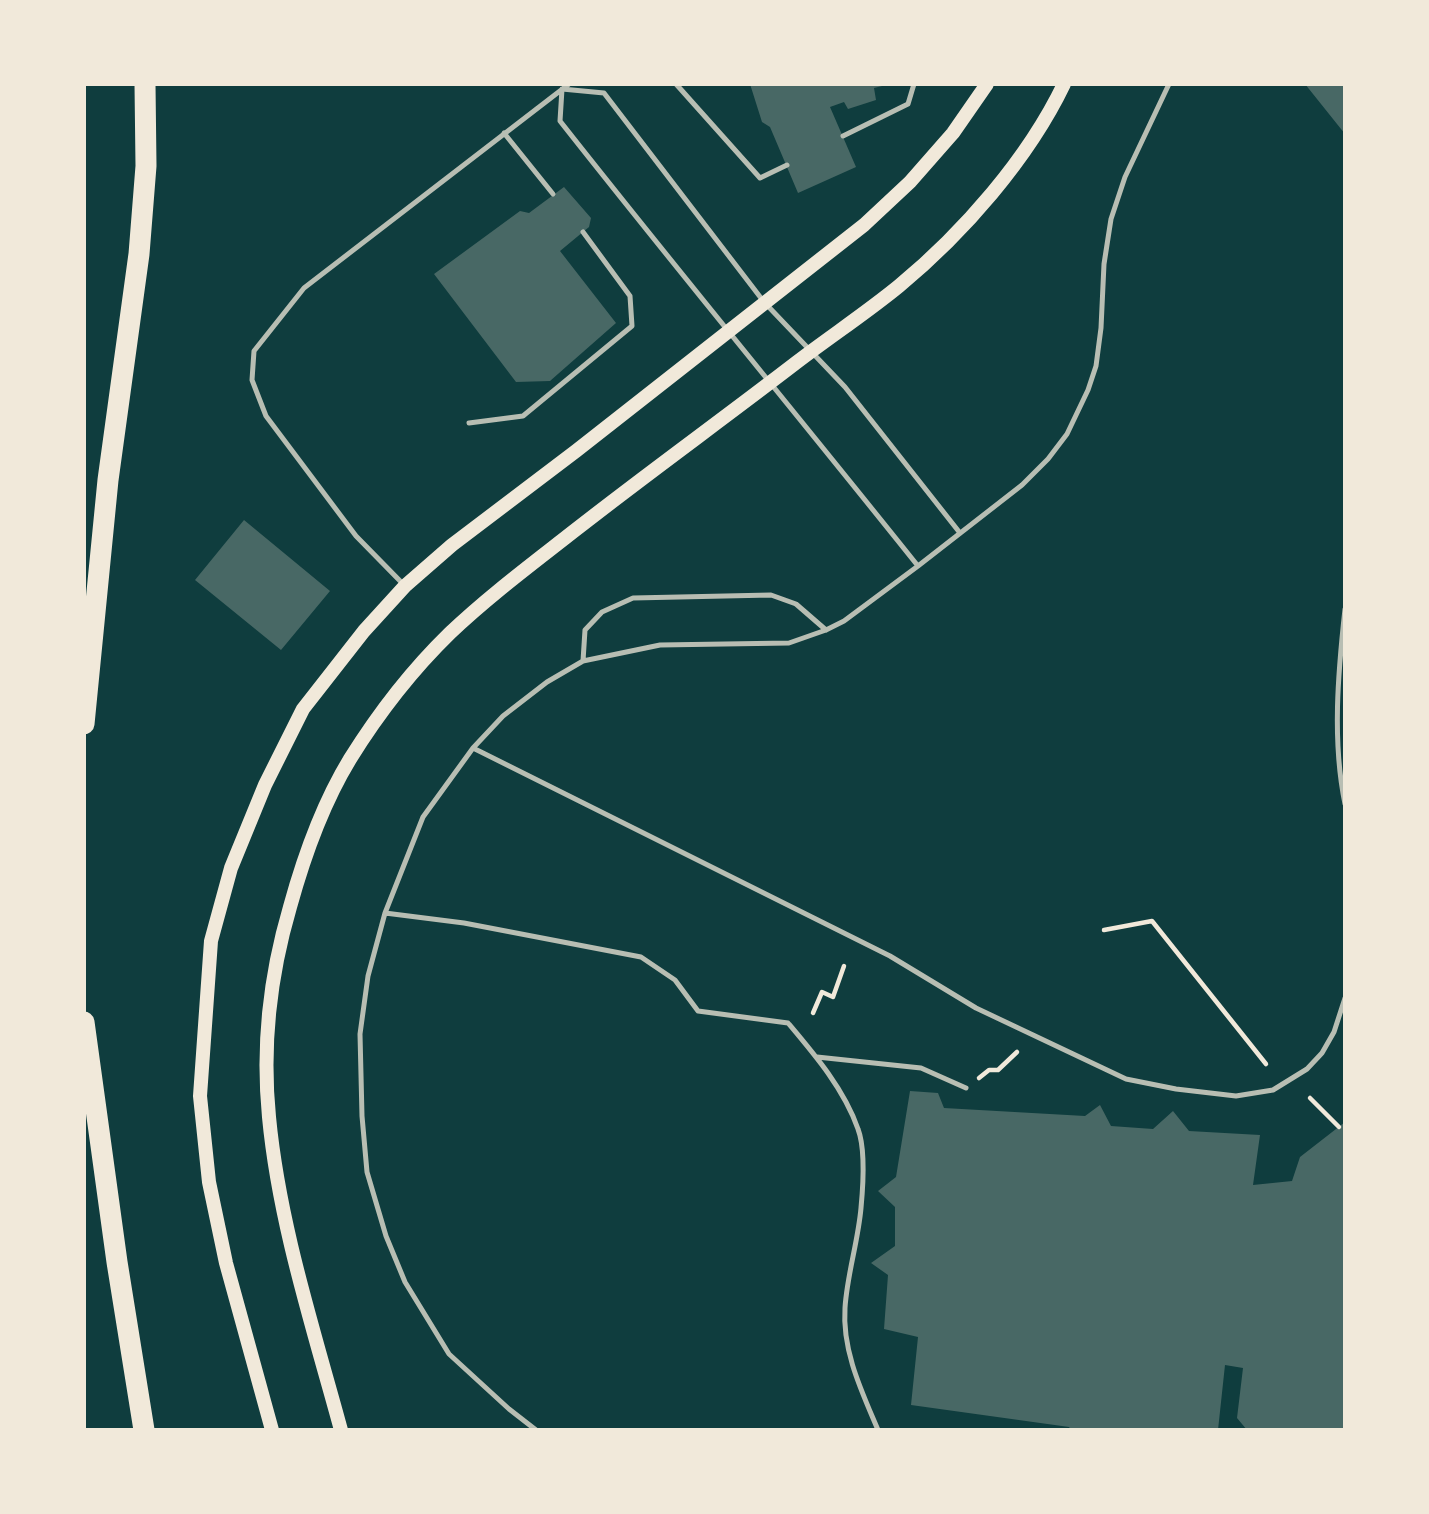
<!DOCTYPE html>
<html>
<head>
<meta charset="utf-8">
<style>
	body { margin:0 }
	#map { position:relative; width:1429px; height:1514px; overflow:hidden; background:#0f3d3e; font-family:Helvetica,sans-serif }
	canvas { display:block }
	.frame { position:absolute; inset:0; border:86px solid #f1e9da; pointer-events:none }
</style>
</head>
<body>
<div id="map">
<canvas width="1429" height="1514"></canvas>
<div class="frame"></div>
</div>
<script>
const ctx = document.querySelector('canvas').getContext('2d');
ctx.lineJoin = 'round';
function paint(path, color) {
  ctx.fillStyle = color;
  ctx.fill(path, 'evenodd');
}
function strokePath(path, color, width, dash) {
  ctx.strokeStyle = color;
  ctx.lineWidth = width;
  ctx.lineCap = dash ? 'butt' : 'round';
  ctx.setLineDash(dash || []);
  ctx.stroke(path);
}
const building = new Path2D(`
	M750 84H886V85L874 88 876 100 848 109 844 102 830 107 856 167 798 193 770 127 762 122Z
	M1305 84H1345V134Z
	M564 187 591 218 589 227 560 251 616 323 550 381 516 382 434 274 520 211 529 213Z
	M244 520 330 591 281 650 195 580Z
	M910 1091 938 1093 944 1108 1085 1116 1100 1105 1111 1126 1153 1129 1173 1111 1189 1131 1260 1135 1253 1185 1292 1181 1300 1157 1345 1122V1430H1247L1237 1418 1243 1368 1225 1365 1218 1430H1071L1069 1427 911 1405 918 1337 884 1329 888 1275 871 1263 895 1246V1207L878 1191 896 1177Z`);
const path = new Path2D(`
	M1104 930 1152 921 1266 1064
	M813 1013 822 992 833 997 844 966
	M979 1078 989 1070H998L1017 1052
	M1310 1098 1339 1127`);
const service = new Path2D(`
	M676 84 760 178 787 165
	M562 89 604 93 764 302 845 387 960 533
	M562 89 560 121C678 271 799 417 918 566
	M504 133 553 194
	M843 136 908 104 914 84
	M469 423 523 416 632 326 630 296 583 232
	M405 586 356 536 266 416 252 380 254 351 304 288 569 84
	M1345 609C1338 673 1332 741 1345 804
	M583 661 585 630 602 612 633 598 771 595 796 604 826 630
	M473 748 890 956 976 1008 1126 1079 1176 1089 1236 1096 1273 1090 1307 1069 1322 1053 1334 1032 1345 998
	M385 913 464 923 641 957 675 980 698 1011 788 1023C815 1055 844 1089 858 1129 866 1150 863 1187 861 1208 858 1242 847 1275 845 1308 842 1351 862 1392 878 1430
	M817 1057 921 1068 966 1088
	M536 1430 509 1409 449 1354 405 1282 386 1236 367 1172 362 1116 360 1034 368 976 385 913 423 817 473 748 503 716 547 682 583 661 660 645 789 643 826 630 844 621 918 566 1022 485 1048 459 1067 434 1088 390 1096 366 1101 328 1104 264 1111 219 1125 177 1169 84`);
const secondary = new Path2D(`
	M272 1430 226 1263 209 1182 200 1096 211 941 231 868 265 785 303 709 364 631 405 586 452 545 576 451 864 225 910 182 953 133 987 84
	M341 1430C313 1327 279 1223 269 1117 262 1046 270 975 290 907 304 856 322 805 350 759 378 714 412 670 450 633 489 596 532 564 574 531 648 473 723 419 797 362 831 336 866 313 899 286 963 233 1028 159 1064 84`);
const motorway = new Path2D(`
	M84 724 108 480 139 254 146 166 145 84
	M84 1022 117 1262 144 1430`);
paint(building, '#486865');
strokePath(path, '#f1e9da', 4.5);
strokePath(service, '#b8beb3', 5);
strokePath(secondary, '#f1e9da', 14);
strokePath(motorway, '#f1e9da', 21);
</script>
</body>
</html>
